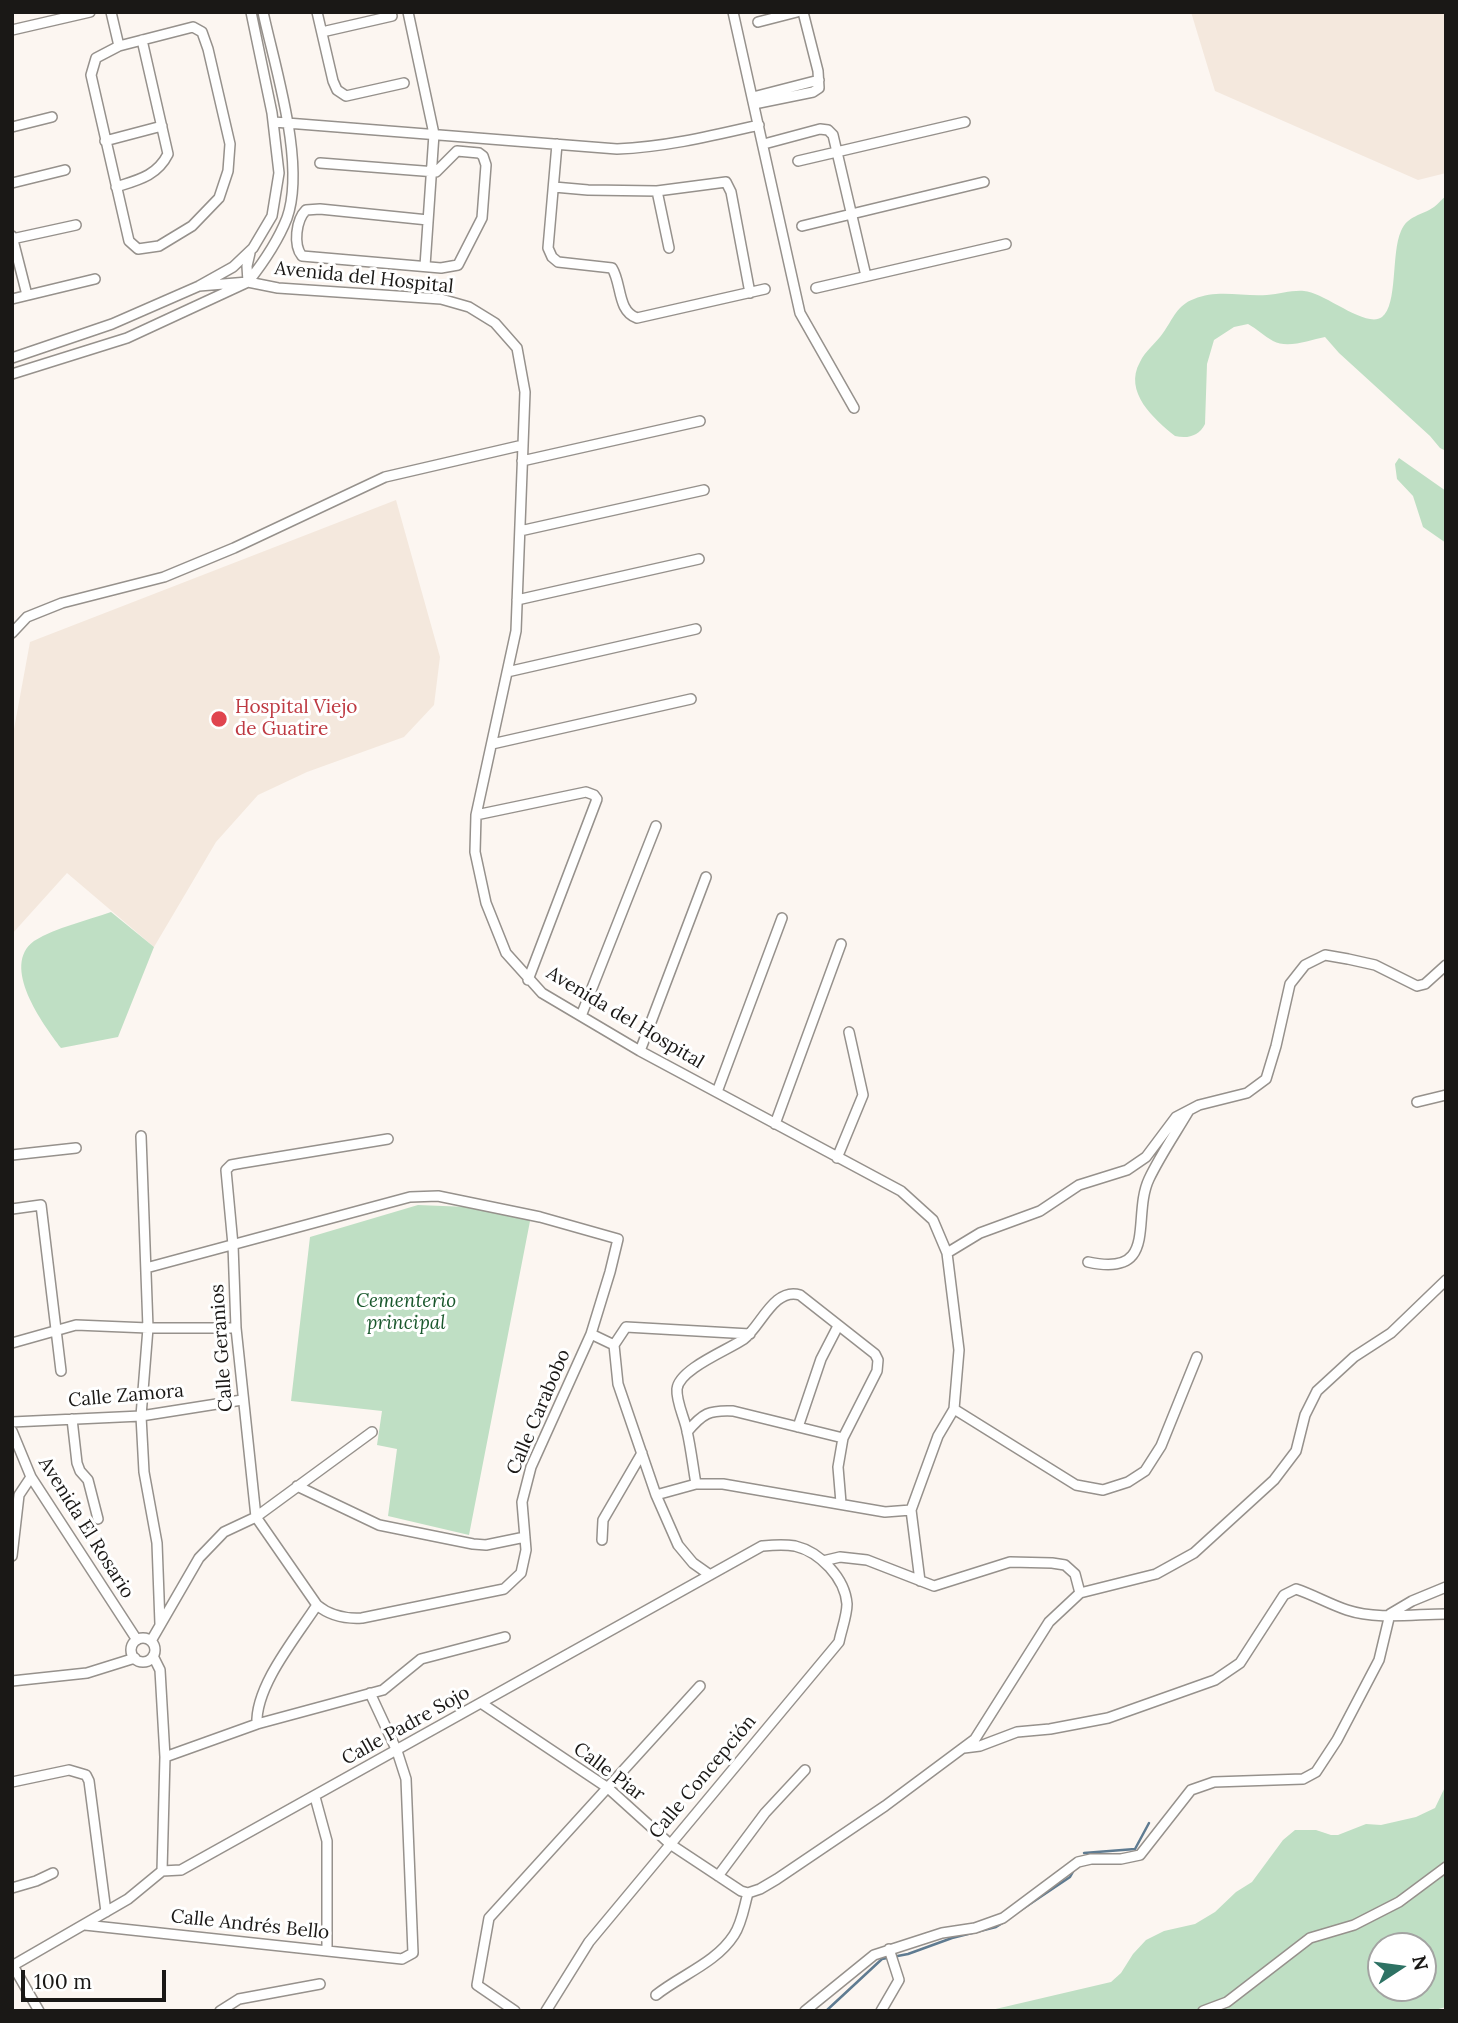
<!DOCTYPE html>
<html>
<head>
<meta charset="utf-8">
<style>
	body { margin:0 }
	#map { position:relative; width:1458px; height:2023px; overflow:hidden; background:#fcf6f1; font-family:Lora,serif }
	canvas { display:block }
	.frame { position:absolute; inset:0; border:14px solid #1a1816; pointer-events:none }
	.north { position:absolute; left:1367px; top:1932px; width:70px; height:70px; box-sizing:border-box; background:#fff; border:2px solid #a3a3a2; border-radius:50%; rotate:77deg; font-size:19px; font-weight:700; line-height:28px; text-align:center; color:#1a1816 }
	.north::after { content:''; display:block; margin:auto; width:24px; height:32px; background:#2e7264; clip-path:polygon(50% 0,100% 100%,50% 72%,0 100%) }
	.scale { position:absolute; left:21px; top:1970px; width:145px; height:32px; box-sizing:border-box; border:4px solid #1a1816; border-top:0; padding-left:9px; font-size:21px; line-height:24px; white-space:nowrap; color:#1a1816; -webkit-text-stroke:5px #fff; paint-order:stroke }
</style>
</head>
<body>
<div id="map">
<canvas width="1458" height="2023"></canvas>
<div class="frame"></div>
<div class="north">N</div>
<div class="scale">100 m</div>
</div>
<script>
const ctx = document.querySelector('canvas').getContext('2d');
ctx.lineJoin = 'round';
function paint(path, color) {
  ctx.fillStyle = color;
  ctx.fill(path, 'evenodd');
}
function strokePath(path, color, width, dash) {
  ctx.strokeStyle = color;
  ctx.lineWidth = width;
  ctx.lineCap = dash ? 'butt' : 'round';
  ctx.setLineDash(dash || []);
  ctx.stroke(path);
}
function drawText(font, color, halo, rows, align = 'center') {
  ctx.font = font + ' Lora,serif';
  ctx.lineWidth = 6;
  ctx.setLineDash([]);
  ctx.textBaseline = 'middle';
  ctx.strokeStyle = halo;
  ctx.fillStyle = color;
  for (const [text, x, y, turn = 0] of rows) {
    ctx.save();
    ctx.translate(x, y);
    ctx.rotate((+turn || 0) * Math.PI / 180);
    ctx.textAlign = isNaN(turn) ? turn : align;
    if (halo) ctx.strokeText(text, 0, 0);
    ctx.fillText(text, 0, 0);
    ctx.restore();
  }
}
const built = new Path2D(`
	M1191 12H1446V173L1418 180 1215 91Z
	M396 500 440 657 434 705 404 737 307 772 258 795 216 842 154 947 67 873 12 934V740L30 642Z`);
const green = new Path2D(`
	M1446 196V451L1440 448 1430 436 1339 353 1325 337C1309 340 1288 349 1273 341 1264 336 1257 329 1248 324L1234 327 1214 340 1207 364 1205 424C1199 436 1188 439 1175 436 1154 419 1123 392 1140 362 1145 351 1156 343 1163 333 1173 319 1177 305 1194 299 1218 289 1243 297 1267 295 1280 294 1292 290 1304 291 1324 292 1366 329 1382 317 1398 305 1391 253 1401 231 1408 215 1421 216 1434 207 1438 204 1442 199 1446 196Z
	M1399 458 1446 491V543L1423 527 1413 496 1397 479 1395 464Z
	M111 912 154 947 118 1037 61 1048C43 1024 0 966 34 941 57 927 86 921 111 912Z
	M418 1205 468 1207 531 1216 469 1535 388 1516 397 1449 377 1445 382 1411 291 1401 310 1237Z
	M1446 1785V2007L1431 2011H987L1111 1982 1121 1973 1133 1954 1146 1940 1164 1931 1195 1924 1215 1912 1236 1892 1252 1882 1283 1840 1295 1830H1316L1331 1835H1338L1366 1824 1381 1825 1416 1817 1435 1808ZM1381 1946H1423V1988H1381Z`);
const stream = new Path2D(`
	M1084 1853 1135 1849 1149 1823
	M1018 1912 1070 1877 1074 1870
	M826 2011 882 1959 908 1954 952 1938 996 1927 1004 1922`);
const street = new Path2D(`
	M111 12 119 46
	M317 12 333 81 337 90 346 96 404 83
	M408 12 434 134 425 266
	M733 12 800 313 854 408
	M758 22 797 12
	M193 27 202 32 208 49 230 144 228 171 219 198 192 226 159 246 138 249 129 241 91 75 96 58 119 46Z
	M12 30 90 12
	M322 32 392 16
	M753 97 819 80
	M754 104 813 92 819 88 818 71 803 12
	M274 122 617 149C666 147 711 136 759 125
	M12 127 52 117
	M105 141 162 126
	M557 144 548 248 552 257 558 262 612 268C622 284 617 311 637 318L765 289
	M764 144 820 129 828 130 833 135 866 276
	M798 161 965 122
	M320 163 436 172 457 151 479 153 483 156 486 165 482 218 458 265 441 268 302 256C293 245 296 220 306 210L320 209 428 220
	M12 183 65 170
	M116 187C138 180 157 176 168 154L142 40
	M554 187 588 190 657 191 726 182 731 192 750 293
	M657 191 669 248
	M802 226 984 182
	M12 236 27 295
	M12 239 76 225
	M248 282 247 266 250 253
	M199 286 248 282 278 288 441 299 469 307 495 323 517 348 525 392 516 631 476 815 475 852 486 903 506 953 542 993 640 1051 901 1191 933 1220 947 1253 959 1350 954 1409 938 1436 911 1510 920 1581
	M816 288 1006 244
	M12 299 95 279
	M12 358 112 324 199 286 233 267 253 248 272 216 279 173 272 113 251 12
	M12 374 127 338 248 282C263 263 278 241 287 218 306 164 275 68 263 12
	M522 461 700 421
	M520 531 704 490
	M517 600 699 559
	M12 633 27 617 62 603 164 577 234 548 385 477 523 445
	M507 672 696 629
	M492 744 691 699
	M476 815 586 792 594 795 597 799 528 980
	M581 1016 656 826
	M640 1051 706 877
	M717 1092 782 918
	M1417 1102 1446 1095
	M775 1124 841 944
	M141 1136 148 1328 141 1416 144 1472 157 1543 160 1624
	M12 1155 76 1148
	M837 1158 863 1095 849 1032
	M12 1209 41 1205 61 1371
	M947 1253 980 1233 1040 1211 1079 1185 1127 1170 1146 1157 1176 1117 1199 1105 1247 1093 1266 1079 1276 1046 1290 984 1305 965 1325 955 1348 959 1375 965 1417 986 1425 984 1446 965
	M1088 1262C1160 1278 1131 1217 1149 1179 1160 1156 1175 1134 1188 1112
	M146 1268 410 1197 438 1196 540 1217 618 1239 610 1272 591 1334 531 1467 522 1502 526 1550 521 1573 504 1589 362 1618C345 1619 330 1616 317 1605L256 1517 236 1328 233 1245 226 1170 231 1165 242 1163 388 1139
	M591 1334 614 1345
	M12 1343 76 1325 148 1328H236
	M954 1409 1076 1485 1103 1490 1128 1482 1145 1471 1161 1446 1197 1357
	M72 1419 77 1463 80 1471 88 1480 98 1519
	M12 1422 141 1416 242 1400
	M798 1427 821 1359 838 1326
	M12 1431 31 1477 137 1640
	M687 1432C703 1413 709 1410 733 1411L843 1438
	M696 1484C693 1467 691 1449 687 1431 685 1419 676 1402 677 1389 679 1369 728 1350 744 1339 761 1326 774 1287 800 1295L875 1354 878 1360 877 1371 843 1438 838 1467 841 1503
	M297 1486 379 1525 473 1544 486 1545 525 1537
	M656 1495 696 1484H723L885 1512 911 1510
	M602 1540 603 1520 642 1453
	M12 1556 19 1495 31 1477
	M823 1561 840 1557 867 1560 934 1586 1010 1562 1052 1563 1065 1565 1075 1574 1080 1593
	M710 1575 693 1563 678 1545 656 1495 618 1384 614 1345 626 1327 750 1334
	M131 1650a12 12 0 1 1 24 0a12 12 0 1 1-24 0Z
	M151 1641 199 1558 224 1532 256 1517 372 1432
	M153 1656 160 1670 165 1757 162 1871
	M12 1681 87 1673 135 1658
	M481 1703 608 1788 670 1844 741 1891 748 1893
	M257 1724C255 1686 297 1636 317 1605
	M964 1748 980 1746 1017 1732 1050 1729 1108 1718 1215 1680 1240 1663 1284 1595 1296 1589C1314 1595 1329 1604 1347 1610 1377 1620 1415 1614 1446 1614
	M165 1757 257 1724 383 1690 421 1659 505 1637
	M12 1782 69 1770 86 1775 89 1781 106 1912
	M315 1797 327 1841V1951
	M718 1876 765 1813 805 1770
	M12 1888 36 1881 53 1873
	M748 1893 760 1889 777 1879 885 1806 975 1739 1049 1622 1080 1593 1156 1574 1194 1553 1274 1480 1296 1451 1305 1415 1317 1391 1354 1357 1391 1333 1446 1280
	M85 1925 402 1959 413 1953 406 1779 397 1751 370 1693
	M12 1964 39 2011
	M12 1966 128 1899 162 1871 181 1870 762 1546C773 1545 783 1544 795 1546 820 1552 845 1578 847 1604 847 1616 841 1631 839 1642L589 1942 546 2011
	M656 1995C681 1975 716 1963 734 1935 742 1923 744 1907 748 1893
	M220 2011 239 1999 320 1984
	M515 2011 477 1985 489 1918 700 1686
	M805 2011 874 1955 942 1933 975 1928 1003 1918 1078 1862 1091 1859H1121L1140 1855 1191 1790 1214 1782 1303 1779 1316 1772 1337 1740 1379 1660 1390 1614 1412 1601 1446 1587
	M881 2011 899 1980 889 1949
	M1203 2011 1227 2002 1310 1938 1354 1925 1399 1902 1446 1867`);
const markers = [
	[219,719,9,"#e0444e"]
];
const streetNames = [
	["Avenida del Hospital",364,278,6],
	["Avenida del Hospital",625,1018,31],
	["Calle Geranios",222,1348,-94],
	["Calle Zamora",126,1396,-5],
	["Calle Carabobo",539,1412,-67],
	["Avenida El Rosario",86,1528,58],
	["Calle Padre Sojo",406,1726,-29],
	["Calle Piar",609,1772,37],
	["Calle Concepción",703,1777,-50],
	["Calle Andrés Bello",250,1925,6]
];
const healthNames = [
	["Hospital Viejo",235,708],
	["de Guatire",235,730]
];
const parkNames = [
	["Cementerio",406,1302],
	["principal",406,1324]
];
paint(built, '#f4e8dd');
paint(green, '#bfdfc4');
strokePath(stream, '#5f7b91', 2.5);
strokePath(street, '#96918c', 12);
strokePath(street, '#fff', 9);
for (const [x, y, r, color] of markers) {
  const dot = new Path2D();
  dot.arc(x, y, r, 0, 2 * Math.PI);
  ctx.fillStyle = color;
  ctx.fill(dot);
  strokePath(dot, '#fff', 2.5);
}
drawText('19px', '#1a1816', '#fff', streetNames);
drawText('19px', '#be3a42', '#fff', healthNames, 'left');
drawText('italic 19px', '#19572c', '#fff', parkNames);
</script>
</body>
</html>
